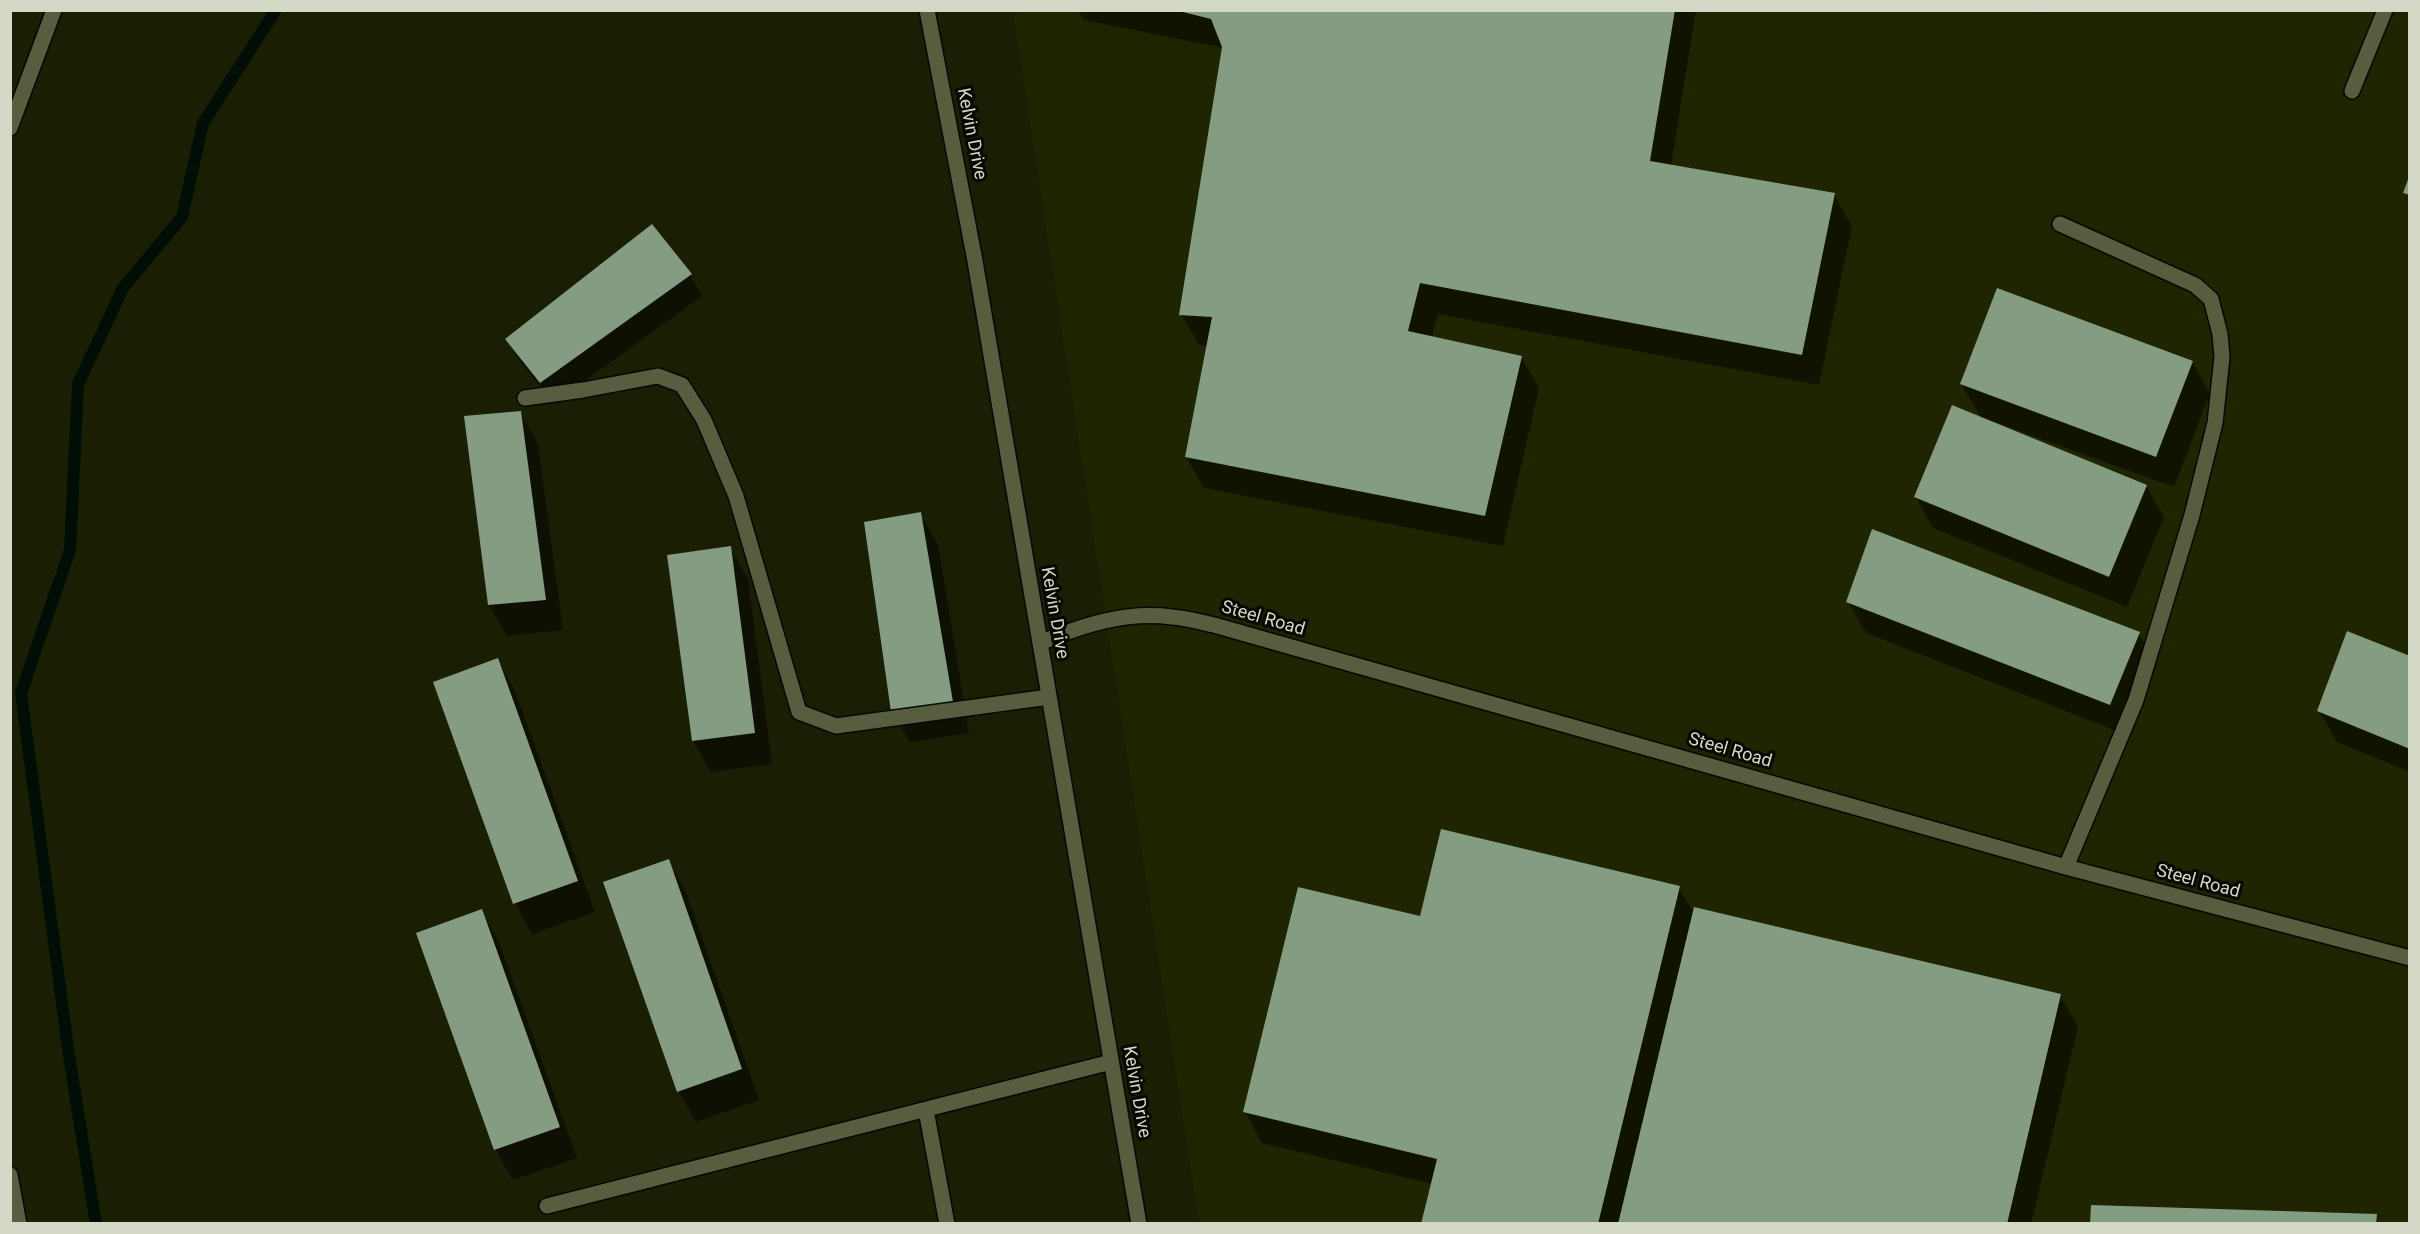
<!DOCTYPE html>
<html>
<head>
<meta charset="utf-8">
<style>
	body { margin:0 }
	#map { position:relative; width:2420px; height:1234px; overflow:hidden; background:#1a1f04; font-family:Roboto,sans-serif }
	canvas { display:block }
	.frame { position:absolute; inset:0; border:12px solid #d3d8c7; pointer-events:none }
</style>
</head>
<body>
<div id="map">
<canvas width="2420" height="1234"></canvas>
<div class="frame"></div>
</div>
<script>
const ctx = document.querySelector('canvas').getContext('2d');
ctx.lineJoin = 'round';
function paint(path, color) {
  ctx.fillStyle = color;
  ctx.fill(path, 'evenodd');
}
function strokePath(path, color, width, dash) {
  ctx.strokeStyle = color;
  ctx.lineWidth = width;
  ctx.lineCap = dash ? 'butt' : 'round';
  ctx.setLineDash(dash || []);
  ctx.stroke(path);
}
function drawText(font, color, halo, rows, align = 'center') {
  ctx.font = font + ' Roboto,sans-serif';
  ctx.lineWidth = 6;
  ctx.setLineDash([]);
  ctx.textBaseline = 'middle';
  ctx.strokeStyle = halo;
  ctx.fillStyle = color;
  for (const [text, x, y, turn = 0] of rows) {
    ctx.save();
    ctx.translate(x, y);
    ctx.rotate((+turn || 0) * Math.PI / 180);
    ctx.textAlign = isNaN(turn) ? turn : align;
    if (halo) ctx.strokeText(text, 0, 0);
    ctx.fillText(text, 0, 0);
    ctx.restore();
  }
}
const built = new Path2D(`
	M1013 11H2409V1223H1199Z`);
const shadow = new Path2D(`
	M1078 10H1696L1671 166 1834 195 1852 226 1819 385 1438 314 1432 337 1521 357 1539 388 1503 546 1204 488 1186 457 1208 346 1199 345 1181 314 1224 48 1084 20Z
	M2032 10H2043L2041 14Z
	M690 275 702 296 554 403 519 360 507 339Z
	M2192 362 2210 394 2174 487 1981 417 1961 384Z
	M520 413 538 444 563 630 507 636 489 605Z
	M2146 486 2164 517 2127 607 1933 528 1916 497Z
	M920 514 938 545 969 733 910 742 892 711Z
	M1873 530 2139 634 2157 665 2127 735 1866 633 1848 602Z
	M730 548 748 579 772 764 711 772 693 741Z
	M2410 657V772L2337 742 2319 711Z
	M498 660 515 691 595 912 532 934 515 903Z
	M668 861 686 892 759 1100 696 1122 678 1091Z
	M1679 888 1694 913 2060 996 2078 1027 2031 1224H1423L1432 1184 1262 1143 1245 1112 1422 918Z
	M481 911 499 942 577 1158 513 1180 495 1149Z`);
const stream = new Path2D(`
	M96 1224 69 1056 21 693 70 550 78 384 123 288 182 217 203 123 276 10`);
const building = new Path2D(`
	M1175 10H1675L1650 161 1835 193 1802 355 1420 283 1408 331 1522 356 1485 516 1185 457 1212 317 1179 315 1222 47 1211 19Z
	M2409 177H2410V195L2403 193Z
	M652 224 692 274 540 383 505 339Z
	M1997 288 2193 361 2156 457 1960 384Z
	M1952 405 2147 485 2109 577 1914 497Z
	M521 411 546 600 488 605 464 416Z
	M921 512 953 702 891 712 864 522Z
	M1872 529 2140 632 2110 705 1846 602Z
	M731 546 755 733 692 741 667 555Z
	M2347 631 2410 656V749L2317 711Z
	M498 658 578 881 513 904 433 682Z
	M1441 829 1680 886 1598 1224H1421L1437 1159 1243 1112 1298 887 1420 916Z
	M669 859 742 1069 677 1092 603 882Z
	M1694 907 2061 994 2007 1224H1618Z
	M482 909 560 1127 494 1150 416 933Z
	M2091 1205 2377 1214 2376 1224H2090Z`);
const minor = new Path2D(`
	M927 10 975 261 1139 1224
	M2352 91 2385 10
	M10 128 54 10
	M2060 224 2195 285 2211 299 2220 334 2222 357 2215 423 2192 515 2136 700 2066 867
	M525 398 583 390 658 376 682 385 704 420 736 496 799 712 836 726 1049 697
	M1040 643C1083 625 1125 611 1172 617 1186 618 1200 622 1214 625L2066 867 2410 958
	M926 1110 947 1224
	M10 1175 19 1224
	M547 1206 1111 1062`);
const streetNames = [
	["Kelvin Drive",971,134,79],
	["Kelvin Drive",1054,613,80],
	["Steel Road",1263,619,16],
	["Steel Road",1730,751,16],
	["Steel Road",2198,882,15],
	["Kelvin Drive",1136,1092,80]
];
paint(built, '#1f2501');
paint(shadow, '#0007');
strokePath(stream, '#000e06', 12);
paint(building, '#849c81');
strokePath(minor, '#060900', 18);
strokePath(minor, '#575d3f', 15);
drawText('18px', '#d3d8c7', '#060801', streetNames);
</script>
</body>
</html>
